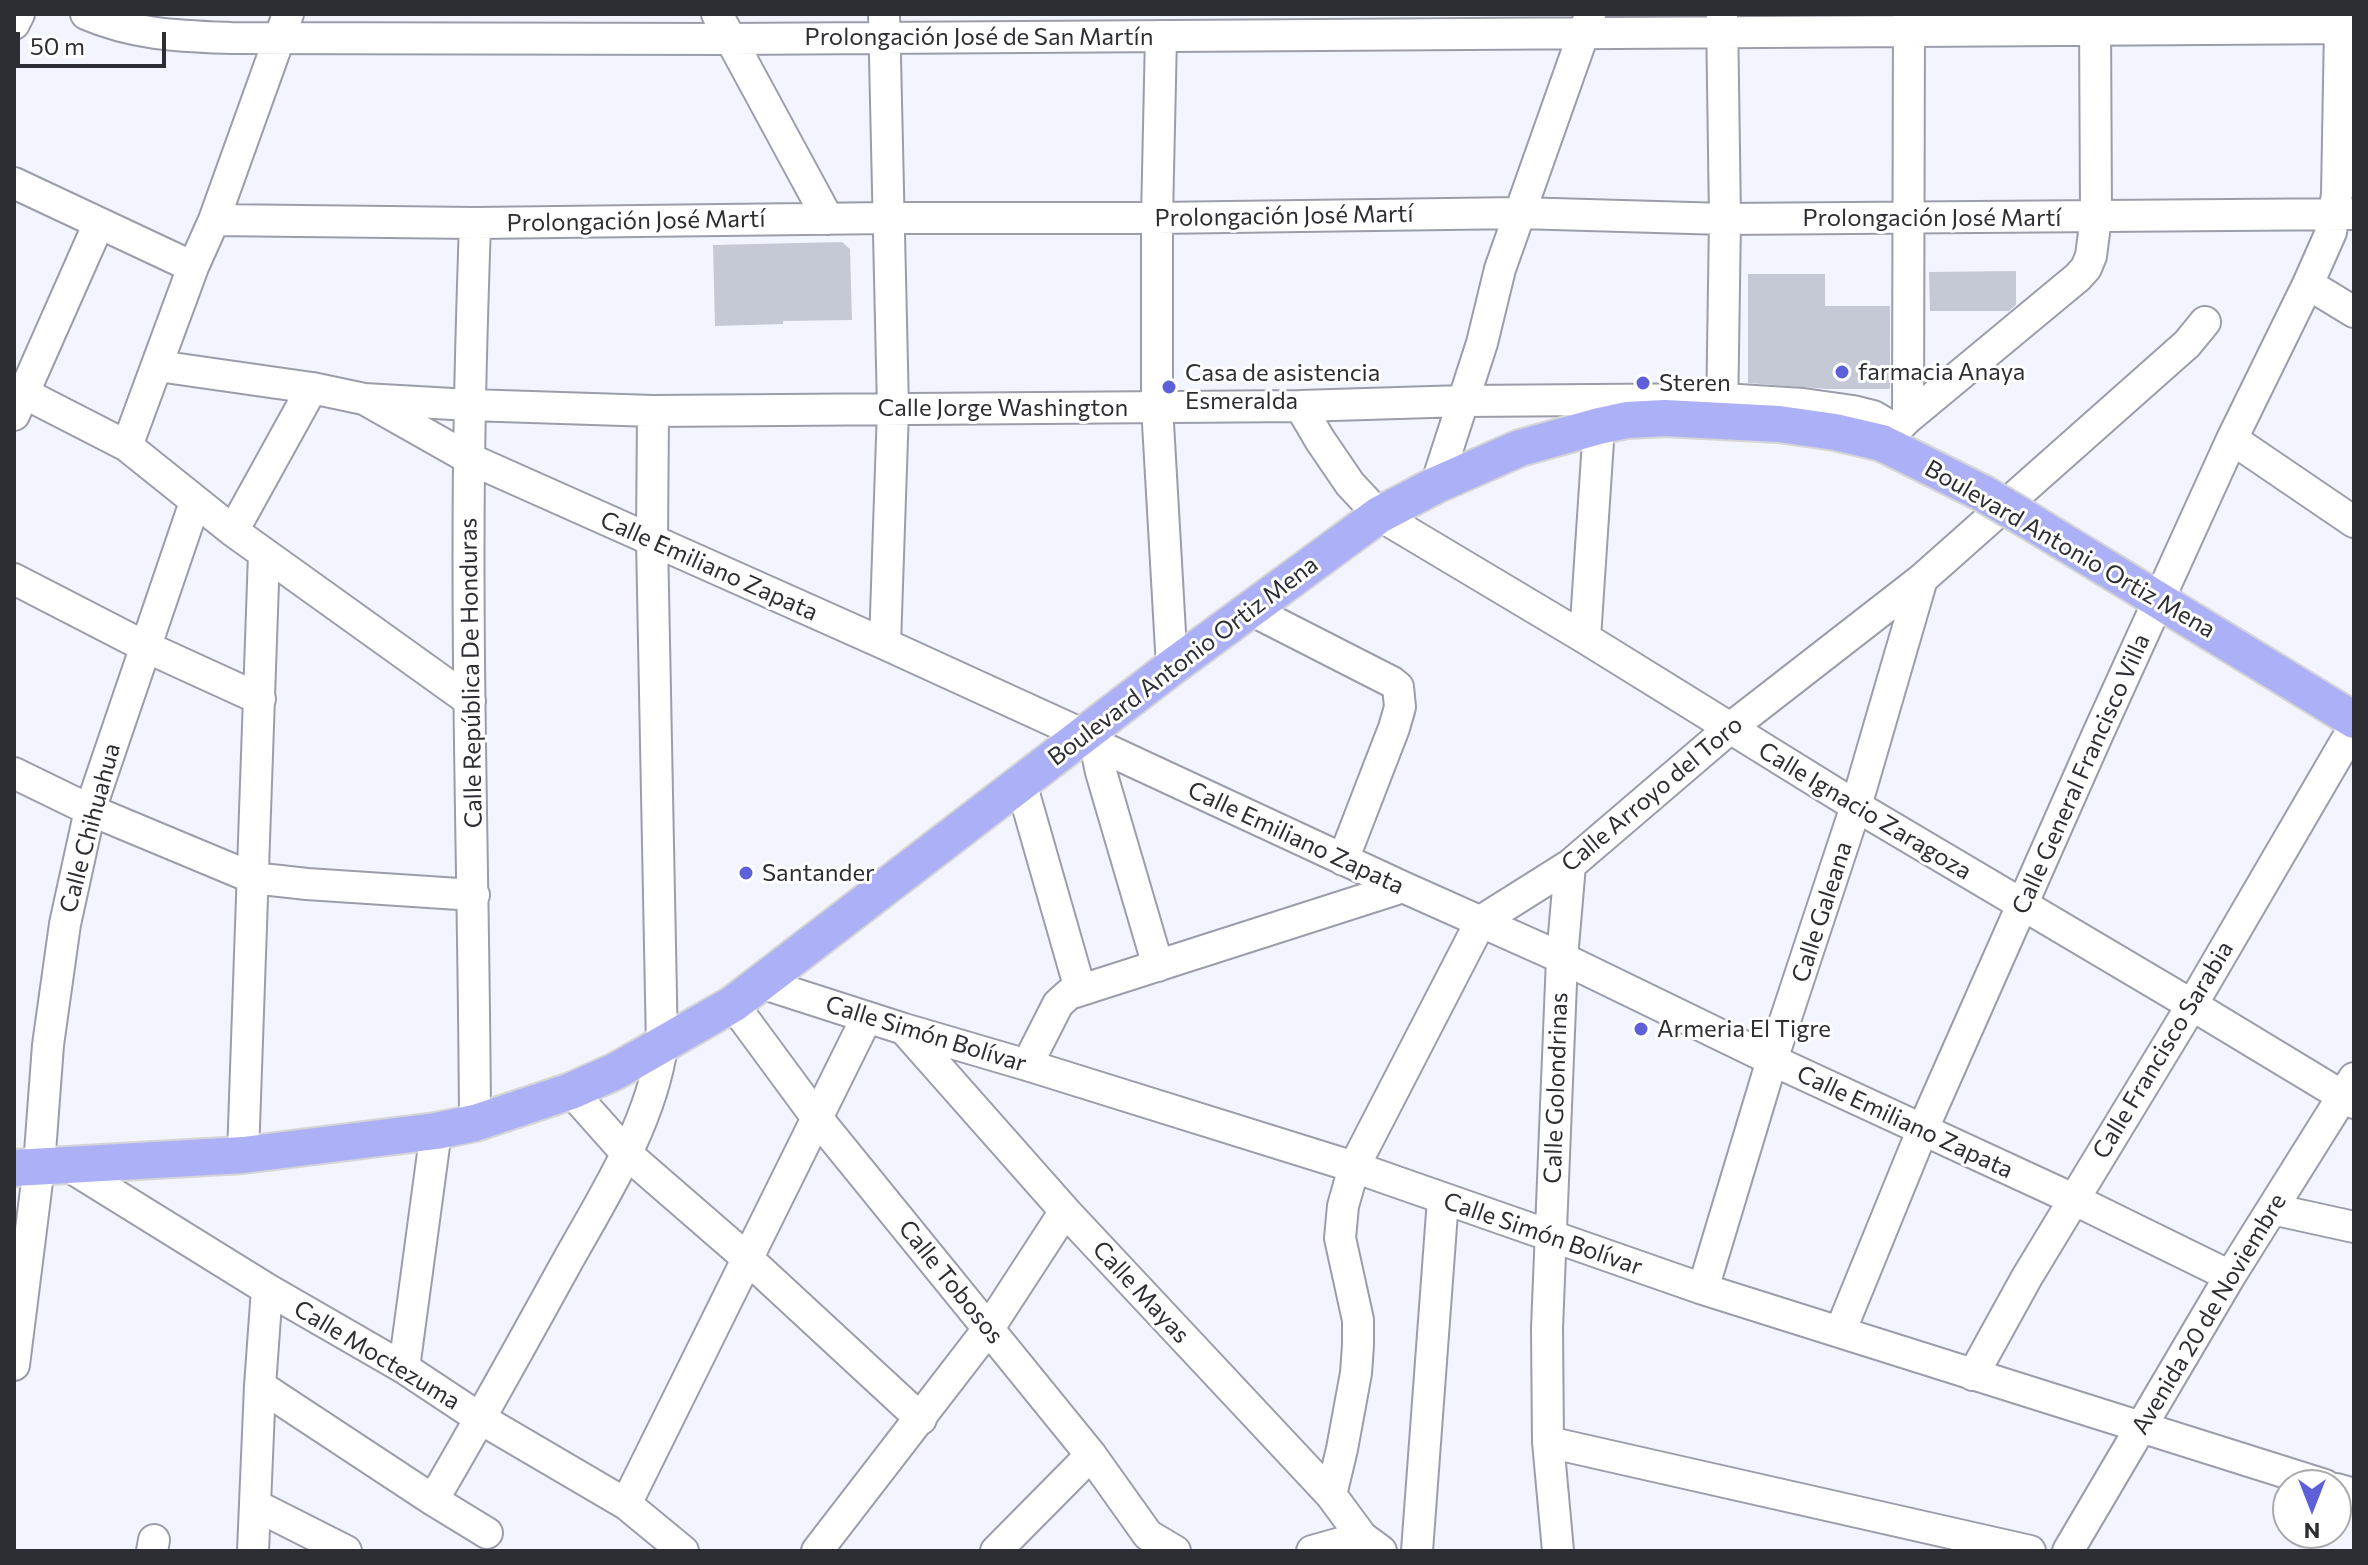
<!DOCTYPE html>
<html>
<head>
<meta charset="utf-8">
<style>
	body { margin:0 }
	#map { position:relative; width:2368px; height:1565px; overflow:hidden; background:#f2f4ff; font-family:Commissioner,sans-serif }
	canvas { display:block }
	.frame { position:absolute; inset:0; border:16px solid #2d2e33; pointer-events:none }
	.north { position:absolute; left:2272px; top:1469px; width:80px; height:80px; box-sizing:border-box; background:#fff; border:2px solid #ababad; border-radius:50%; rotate:180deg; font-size:22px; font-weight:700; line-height:32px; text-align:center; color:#2d2e33 }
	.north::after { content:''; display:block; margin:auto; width:28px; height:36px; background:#5d60d8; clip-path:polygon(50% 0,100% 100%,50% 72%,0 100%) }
	.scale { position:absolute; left:16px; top:32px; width:150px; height:36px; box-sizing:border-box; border:4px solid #2d2e33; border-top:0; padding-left:10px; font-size:24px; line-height:28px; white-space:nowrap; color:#2d2e33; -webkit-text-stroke:6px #fff; paint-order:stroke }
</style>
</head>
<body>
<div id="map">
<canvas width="2368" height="1565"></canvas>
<div class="frame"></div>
<div class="north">N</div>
<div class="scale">50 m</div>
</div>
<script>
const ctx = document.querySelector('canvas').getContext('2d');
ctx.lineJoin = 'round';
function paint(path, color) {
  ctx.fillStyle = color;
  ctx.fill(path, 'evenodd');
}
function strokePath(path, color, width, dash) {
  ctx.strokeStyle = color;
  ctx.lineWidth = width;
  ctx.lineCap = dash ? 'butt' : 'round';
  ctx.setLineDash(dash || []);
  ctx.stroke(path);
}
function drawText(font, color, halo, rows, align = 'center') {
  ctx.font = font + ' Commissioner,sans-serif';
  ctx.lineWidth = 6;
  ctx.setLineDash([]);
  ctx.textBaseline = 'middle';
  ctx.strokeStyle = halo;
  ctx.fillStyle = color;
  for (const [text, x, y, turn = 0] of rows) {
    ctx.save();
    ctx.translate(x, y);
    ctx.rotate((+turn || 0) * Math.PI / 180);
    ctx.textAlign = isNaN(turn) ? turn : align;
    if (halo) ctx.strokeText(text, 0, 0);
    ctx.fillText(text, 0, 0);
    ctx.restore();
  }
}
const building = new Path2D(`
	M842 242 850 249 852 320 783 321V324L715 326 713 245Z
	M2016 271V305L2009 311H1930L1929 272Z
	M1748 274H1825V306H1890V389H1828L1748 383Z`);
const minor = new Path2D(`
	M86 14C135 35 179 36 231 38L729 39 2354 28
	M717 14 828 219
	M884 14 893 409 885 644
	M14 24 19 14
	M1161 36 1157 218V406L1172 667
	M14 183 193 267
	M214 220 475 223 887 218H1157L1519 213 1725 219 2354 214
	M475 223C473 283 471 343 470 404 465 643 474 883 475 1123
	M2308 284 2354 312
	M158 366 312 388 364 399 470 405 653 411 1300 406 1464 401 1723 399 1803 404 1853 411 1873 416 1895 429
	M14 388 127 446 233 531 470 701
	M364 399 470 459 885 644 1084 735 1095 744 1403 887 1562 958 1772 1060 2073 1199 2230 1276
	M1300 406 1320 440 1350 484 1379 515 1585 638 1856 806 2192 1005 2354 1103
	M14 415 99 223
	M1722 418 1725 219 1722 14
	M1908 418 1909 14
	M2232 439 2354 522
	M1883 442 1908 418 2078 277 2086 268 2091 256 2096 217 2095 14
	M127 446 193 267 214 220 288 14
	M1436 485 1482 343 1500 269 1590 15
	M233 531 312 388
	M14 579 144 646 260 699
	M1249 609 1392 682 1398 687 1400 707 1394 728 1343 860
	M1585 638 1599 426
	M1095 744 1101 772 1158 966
	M14 773 90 810 253 878 307 884 474 895
	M1021 783 1080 989
	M761 983 904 1029 1027 1065 1354 1167 1703 1289 2325 1485
	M733 1004 817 1118 1091 1455 1148 1535 1175 1551
	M904 1029 1065 1211 1331 1495 1362 1537 1381 1551
	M1027 1065 1058 1004 1069 994 1403 887
	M571 1091 627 1154 748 1259 921 1419
	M243 1155 264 554
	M67 1165 267 1289 404 1368 481 1419 626 1504 683 1551
	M2272 1209 2354 1227
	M1703 1289 1772 1060 1856 806 1922 579
	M1840 1332 1922 1131 2096 738 2232 439 2308 284 2331 232 2337 194 2340 28
	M14 1365 39 1166 48 1045 65 924 90 810 195 502
	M404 1368 436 1131
	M1973 1375 2027 1277 2192 1005 2354 727
	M260 1386 433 1500 487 1533
	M1548 1442 2030 1551
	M2336 1489 2354 1494
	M1331 1495 1342 1449 1356 1373 1358 1345V1320L1340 1238 1343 1206 1354 1167 1481 921 1570 865 1729 729 1922 579 2187 344 2205 322
	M433 1500C479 1422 523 1342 567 1262 605 1194 650 1125 662 1047L652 540 653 411
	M626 1504 867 1017
	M255 1505 346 1551
	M152 1551 154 1540
	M253 1551 260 1386 267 1289
	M817 1551 989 1328 1065 1211
	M996 1551 1091 1455
	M1312 1551 1362 1537
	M1417 1551 1443 1199
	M1558 1551 1548 1442 1547 1328 1562 958 1570 865
	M2068 1551 2230 1276 2354 1078`);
const major = new Path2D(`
	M2026 519 2354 720
	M14 1168 243 1155 436 1131 475 1123 571 1091 616 1071 733 1004 1172 667 1379 515 1436 485 1520 448 1599 426 1627 420 1665 418 1779 424 1835 432 1882 443 1984 494`);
const majorBridge = new Path2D(`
	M1984 494 2026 519`);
const markers = [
	[1842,372,8,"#5d60d8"],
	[1643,383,8,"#5d60d8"],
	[1169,387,8,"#5d60d8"],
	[746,873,8,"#5d60d8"],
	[1641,1029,8,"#5d60d8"]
];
const streetNames = [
	["Prolongación José de San Martín",979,37],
	["Prolongación José Martí",1284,216,-1],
	["Prolongación José Martí",1932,218],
	["Prolongación José Martí",636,221,-1],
	["Calle Jorge Washington",1003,408],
	["Boulevard Antonio Ortiz Mena",2070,549,30],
	["Calle Emiliano Zapata",709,566,24],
	["Boulevard Antonio Ortiz Mena",1183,661,-37],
	["Calle República De Honduras",471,673,-91],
	["Calle General Francisco Villa",2081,774,-66],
	["Calle Arroyo del Toro",1652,794,-40],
	["Calle Ignacio Zaragoza",1865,811,31],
	["Calle Chihuahua",90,828,-75],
	["Calle Emiliano Zapata",1296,838,25],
	["Calle Galeana",1822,912,-72],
	["Calle Simón Bolívar",926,1034,17],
	["Calle Francisco Sarabia",2163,1050,-59],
	["Calle Golondrinas",1556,1088,-88],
	["Calle Emiliano Zapata",1905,1122,25],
	["Calle Simón Bolívar",1543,1234,19],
	["Calle Tobosos",951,1282,51],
	["Calle Mayas",1141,1292,47],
	["Avenida 20 de Noviembre",2209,1314,-59],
	["Calle Moctezuma",377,1355,31]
];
const poiNames = [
	["farmacia Anaya",1858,372],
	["Casa de asistencia",1185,373],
	["Esmeralda",1185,401],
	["Steren",1659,383],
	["Santander",762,873],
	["Armeria El Tigre",1657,1029]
];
paint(building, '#c5c8d5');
strokePath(minor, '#9b9daa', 34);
strokePath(major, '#d5d5d6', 40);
strokePath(minor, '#fff', 30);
strokePath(major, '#acb0f7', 36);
strokePath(majorBridge, '#d5d5d6', 40, []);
strokePath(majorBridge, '#acb0f7', 36);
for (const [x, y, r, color] of markers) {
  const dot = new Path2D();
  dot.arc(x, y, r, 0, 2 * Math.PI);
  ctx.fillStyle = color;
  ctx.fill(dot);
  strokePath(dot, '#fff', 3);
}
drawText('24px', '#2d2e33', '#fff', streetNames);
drawText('24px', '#2d2e33', '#fff', poiNames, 'left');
</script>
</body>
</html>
